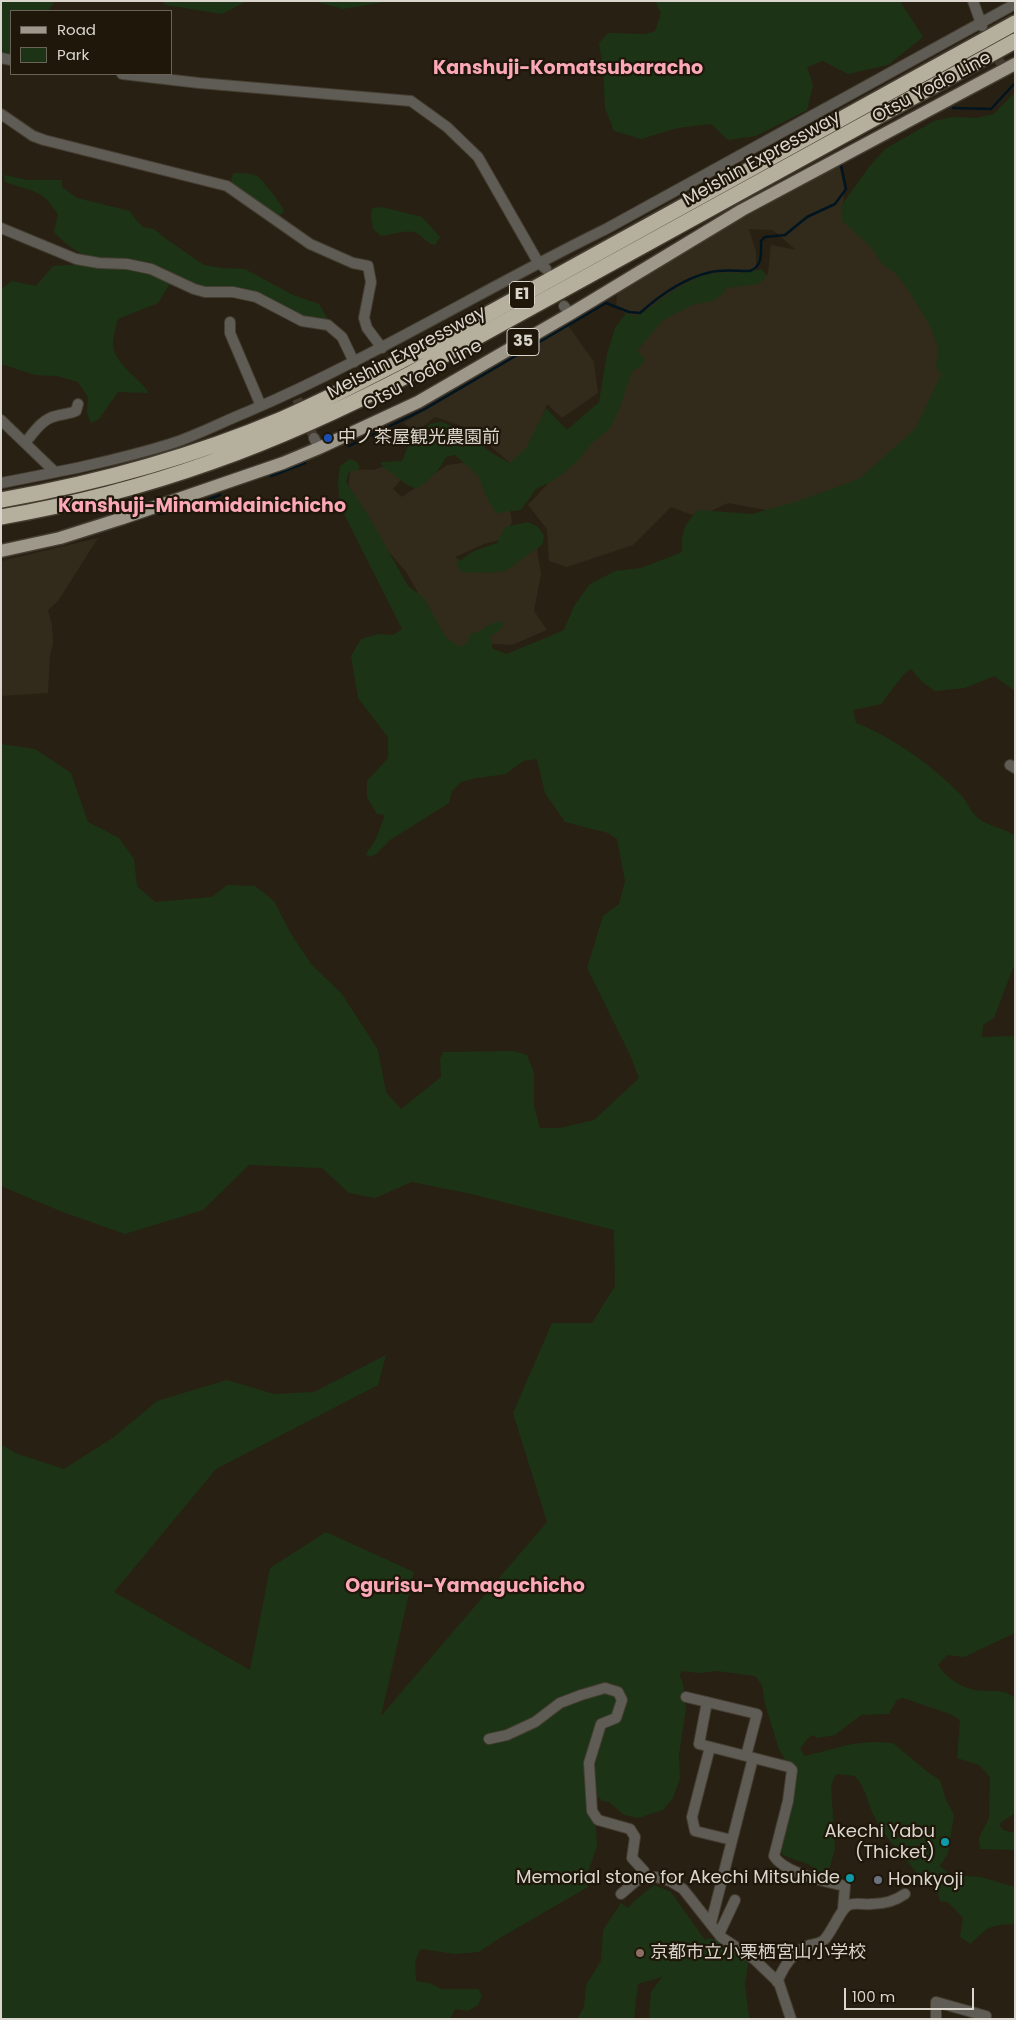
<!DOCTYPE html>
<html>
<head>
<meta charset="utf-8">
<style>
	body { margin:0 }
	#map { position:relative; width:1016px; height:2020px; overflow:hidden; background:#282013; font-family:Poppins,sans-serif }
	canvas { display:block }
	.frame { position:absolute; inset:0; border:2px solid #dad5cd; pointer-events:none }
	.legend { position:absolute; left:10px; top:10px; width:162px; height:65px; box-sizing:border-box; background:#1e170a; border:1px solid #696358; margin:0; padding:6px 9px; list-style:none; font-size:15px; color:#dad5cd }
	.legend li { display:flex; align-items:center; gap:10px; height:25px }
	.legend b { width:25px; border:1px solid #696358 }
	.scale { position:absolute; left:844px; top:1988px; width:130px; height:22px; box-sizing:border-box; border:2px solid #dad5cd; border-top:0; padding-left:6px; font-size:15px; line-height:18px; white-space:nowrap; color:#dad5cd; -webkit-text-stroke:4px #1e170a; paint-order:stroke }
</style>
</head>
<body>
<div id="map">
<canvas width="1016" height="2020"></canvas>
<div class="frame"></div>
<ul class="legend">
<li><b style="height:6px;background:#9d9889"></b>Road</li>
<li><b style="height:14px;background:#1c3415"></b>Park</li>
</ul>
<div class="scale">100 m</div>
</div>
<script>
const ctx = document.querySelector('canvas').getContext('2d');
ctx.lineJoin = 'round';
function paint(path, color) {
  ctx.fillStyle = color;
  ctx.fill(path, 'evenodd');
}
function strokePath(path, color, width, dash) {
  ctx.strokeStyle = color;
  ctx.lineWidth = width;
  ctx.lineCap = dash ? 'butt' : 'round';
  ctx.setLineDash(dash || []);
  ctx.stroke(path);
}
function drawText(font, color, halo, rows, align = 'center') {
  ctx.font = font + ' Poppins,"Noto Sans JP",sans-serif';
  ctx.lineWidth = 4.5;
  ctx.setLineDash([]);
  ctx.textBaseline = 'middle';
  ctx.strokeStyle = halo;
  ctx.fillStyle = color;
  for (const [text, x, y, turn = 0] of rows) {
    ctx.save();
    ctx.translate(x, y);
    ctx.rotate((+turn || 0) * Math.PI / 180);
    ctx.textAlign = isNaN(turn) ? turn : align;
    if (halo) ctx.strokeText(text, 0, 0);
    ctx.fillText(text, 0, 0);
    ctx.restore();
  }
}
const industrial = new Path2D(`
	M839 165 844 187 843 214 959 320 925 452 782 513 728 503 698 517 671 507 633 545 567 567 549 561 547 529 528 505 554 477 660 317 721 289 768 274 771 245 796 250 773 230 749 229 756 252V274L636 318 616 308 617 293 674 255Z
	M567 324 594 362 598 393 562 418 547 404 528 450 511 464 471 429 435 417 416 432 403 423Z
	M470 462 507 495 512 522 503 539 484 544 455 557 470 567 535 538 541 574 534 611 547 630 512 645 473 643 458 651 446 644 407 573 378 539 348 496 350 469 373 470 390 464 407 472 393 489 402 497 447 465Z
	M98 538 58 601 48 610 52 625 53 643 50 655 48 693 1 696V561Z`);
const green = new Path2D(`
	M1 1H55L48 11H11V55L1 54Z
	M162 1H247L222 14 166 5Z
	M313 1H390L343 9Z
	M655 1H900L923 37 888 65 848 74 823 61 807 67 813 85 807 110 756 136 728 140 711 124 678 128 641 139 614 131 605 108 603 67 599 43 608 33 645 34 655 31 661 13Z
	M1015 92V691L994 676 965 688 935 691 922 682 911 669 904 674 881 704 853 710 856 723C891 736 936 768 961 795 967 801 970 811 977 817 987 827 1004 827 1015 836V963L994 1018 983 1025 982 1037 1015 1036V1633L964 1657 947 1655 938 1665C948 1680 966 1691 985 1691 997 1691 1005 1690 1015 1698V1813L999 1824 1003 1830 1015 1833V1850L980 1849 979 1838 989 1818 990 1777 979 1765 957 1758 960 1720 950 1714 903 1698 897 1700 889 1714 861 1715 835 1735 817 1738 813 1735 808 1738 800 1749 805 1756 852 1744 872 1742 893 1743 929 1773 940 1780 946 1800 954 1815 948 1853 940 1866 950 1875 981 1877 1015 1887V1924C990 1925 988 1926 971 1944L960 1937 963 1918 949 1903 940 1901 937 1889V1875L933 1872 917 1873C901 1854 882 1834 872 1812 866 1797 866 1789 855 1776L836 1774 831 1785 835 1848 829 1871 825 1876 819 1875C812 1860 793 1862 782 1854L781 1848 795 1791 794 1775 779 1749 765 1704 762 1685 755 1676 717 1671 699 1673 681 1671 680 1676 683 1683 686 1708 679 1755 680 1779 673 1798 663 1810 638 1818 624 1815 609 1802 602 1801 599 1797 590 1805 596 1827 597 1847 585 1880 588 1887 498 1939 479 1952 455 1954 422 1949 419 1951 415 1962 416 1981 429 1983 442 1989H478L482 1995 478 2005 468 2011 455 2009 450 2019H1V1444L15 1453 64 1469 114 1437 157 1401 227 1380 274 1394 314 1392 386 1355 378 1385 216 1469 114 1592 250 1670 270 1568 326 1532 414 1572 381 1716 547 1522 513 1413 552 1323H592L615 1286 614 1230 471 1194 412 1182 375 1198 349 1193 322 1168 249 1165 203 1210 125 1234 60 1211 1 1186V744L35 749 71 773 88 822 119 838 134 859 137 886 155 902 212 897 227 885 255 886 274 901 290 932 311 964 342 994 378 1050 386 1092 401 1109 441 1077 440 1059 443 1052 514 1051 527 1055 534 1073V1106L540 1128H560L594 1120 639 1078 631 1057 587 968 603 916 619 904 625 881 617 839 608 833 565 822 545 793 537 759 523 761 506 774 477 778 461 782 452 791 449 803 390 840 376 854 369 857 366 854 376 839 385 815 377 814 367 797V781L388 758V737L358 698 351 656 361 639 378 634 393 635 402 629 340 506 338 483 340 466 350 459 357 462 360 467 357 470 349 472 346 482 367 513 408 586 424 598 441 629 447 638 460 647 467 643 470 634 480 631 490 624 504 621 502 628 490 637 493 649 507 654 564 630 574 606 590 584 615 571 641 568 682 552C681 531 684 525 698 510L752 514 795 502 859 479 915 429 941 375 936 367 938 347 930 326 905 285 895 273 881 263 872 248 842 221 841 206 869 167 885 149 934 121 953 117 977 118 994 114Z
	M234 173C261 173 258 176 273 194 277 200 281 204 284 211L280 216 269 214 232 185 231 179Z
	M4 175 28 180H62V187L77 198 130 211 136 220 143 227 154 229 169 241 204 265 222 268 245 269 293 295 319 304 329 321 306 319 261 297 228 296 181 280 169 285 158 303 118 319C116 327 113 335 113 343 113 364 138 376 149 393L118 392 99 419 91 423 87 413 88 397 78 382 57 376 35 375 1 364V289L12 281 36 286 53 266 101 263C83 255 67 247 54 232L58 215C42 188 32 192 5 182Z
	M382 207 422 217 440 237 435 245C427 243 425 239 418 234 409 228 392 235 381 236L373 229 371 215 372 208Z
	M761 269 765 273V278L758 284 726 288 724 293 713 301 692 305 662 321 637 351 645 359 640 367 632 371 620 407 610 428 591 444 577 462 553 481 536 489 521 510 496 513 485 494 479 477 455 455 446 457C439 471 430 480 416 489L406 484 382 466 381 462 402 461 408 446 430 424 441 422 470 433 490 452 510 463 526 448 546 408 567 430 599 402 607 354 615 328 626 313 633 316 640 315C661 300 685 279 711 274 728 271 745 275 761 269Z
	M528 522 538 527 544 535 543 544 505 571 488 573 461 572 456 563 474 551 497 543 505 527Z
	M654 1885 671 1892 705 1940 709 1938 720 1941 748 1963 745 1984 749 2017 752 2019H649L651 1992 662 1977 638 1984 634 2019H577L584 2007 586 1985 601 1961 603 1930 621 1903 628 1908 635 1900Z`);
const stream = new Path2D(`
	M953 108 991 109 1015 83
	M349 446 425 409 606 303 629 312 640 313C660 295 684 278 711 272 723 269 737 271 750 271 763 266 761 253 761 241L765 237 785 235 807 217 835 204 846 189 841 165
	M271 476 305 463
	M159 514 179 511 220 495`);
const minorTunnel = new Path2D(`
	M992 47 1001 64
	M297 399 314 438`);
const minor = new Path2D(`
	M973 1 982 26
	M1 58 11 60
	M122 74 199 83 411 101 447 127 478 157 538 262 546 269
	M1 114 33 136 44 140 227 186 310 244 353 263 368 266 371 282 364 318 367 328 382 348
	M1 228 76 259 99 263 127 264 151 269 194 289 205 292H233L256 297 302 321 328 325 342 337 354 362
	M564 306 570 314
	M230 322V333L261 406
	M1 420 55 472
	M314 438 319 448
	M25 443C34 432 42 419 56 416 63 414 69 414 76 411L78 404
	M1 483C58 472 115 461 170 444 196 436 222 422 247 412 371 359 485 288 606 229L1015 4
	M1010 765 1015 768
	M686 1697 757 1714 746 1756
	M707 1702 699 1744 789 1767 792 1770 788 1801 774 1856C784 1873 826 1882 845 1886L843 1909
	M489 1739 507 1735 535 1722 560 1703 581 1695 605 1688 618 1692 622 1700 616 1718 601 1724 589 1763 592 1811 598 1820 630 1829 635 1837 632 1858 644 1871 645 1877
	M710 1747 692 1817 695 1831 732 1840
	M621 1894 636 1881 645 1877H656L670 1881 683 1889 721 1937 754 1959 779 1983 791 2019
	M711 1923 753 1758
	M719 1934 735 1900
	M777 1982C784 1966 793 1951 810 1945 815 1944 821 1943 824 1940 832 1932 841 1908 849 1905 855 1902 865 1905 872 1904 884 1904 895 1901 905 1894
	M936 2019V2002L986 2016`);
const primary = new Path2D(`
	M1 551 60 538 123 518 283 463 319 448 418 402 570 314 742 210 1015 64`);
const motorway = new Path2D(`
	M1 500C97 483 192 457 282 419 332 397 380 372 428 347L1015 23
	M1 517C151 491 276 444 410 374L1015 41`);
const markers = [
	[328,438,5,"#1a4fb4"],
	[945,1842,5,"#0f9aa8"],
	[850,1878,5,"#0f9aa8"],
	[878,1880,5,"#6b7280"],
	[640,1953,5,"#8d6e63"]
];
const shields = [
	[522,295,25],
	[523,342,32]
];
const shieldNames = [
	["E1",522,295],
	["35",523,342]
];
const streetNames = [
	["Otsu Yodo Line",932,88,-28],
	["Meishin Expressway",762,159,-29],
	["Meishin Expressway",407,353,-28],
	["Otsu Yodo Line",423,376,-28]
];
const poiNames = [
	["中ノ茶屋観光農園前",338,438],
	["Akechi Yabu",935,1832,"right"],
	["(Thicket)",935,1853,"right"],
	["Memorial stone for Akechi Mitsuhide",840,1878,"right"],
	["Honkyoji",888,1880],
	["京都市立小栗栖宮山小学校",650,1953]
];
const neighbourhoodNames = [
	["Kanshuji-Komatsubaracho",568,69],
	["Kanshuji-Minamidainichicho",202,507],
	["Ogurisu-Yamaguchicho",465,1587]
];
paint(industrial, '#322b1b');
paint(green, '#1c3415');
strokePath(stream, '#001520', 2.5);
strokePath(minorTunnel, '#433b2f', 10, [10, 5]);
strokePath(minor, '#443d31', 12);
strokePath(primary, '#443d31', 15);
strokePath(motorway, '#443d31', 18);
strokePath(minor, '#5f5c55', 10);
strokePath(primary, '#9d9889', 12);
strokePath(motorway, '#b5af9d', 15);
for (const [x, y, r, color] of markers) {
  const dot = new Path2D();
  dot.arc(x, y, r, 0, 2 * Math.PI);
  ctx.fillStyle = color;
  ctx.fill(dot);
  strokePath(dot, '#1e170a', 2);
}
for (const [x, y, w] of shields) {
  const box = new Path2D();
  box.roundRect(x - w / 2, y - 13.5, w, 27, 4);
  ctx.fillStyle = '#1e170a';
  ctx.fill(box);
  strokePath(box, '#dad5cd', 1);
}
drawText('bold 16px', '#dad5cd', null, shieldNames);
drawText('18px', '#dad5cd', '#1e170a', streetNames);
drawText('18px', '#dad5cd', '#1e170a', poiNames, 'left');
drawText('bold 19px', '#fca8b8', '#1e170a', neighbourhoodNames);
</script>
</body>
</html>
